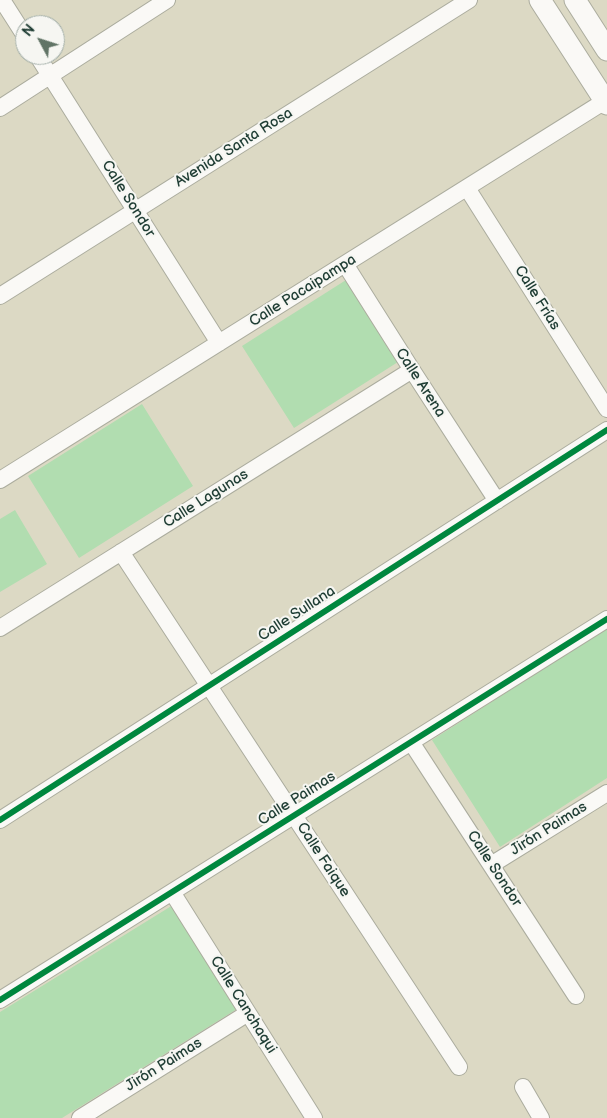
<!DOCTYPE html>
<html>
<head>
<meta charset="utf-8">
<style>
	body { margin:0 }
	#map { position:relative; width:607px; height:1118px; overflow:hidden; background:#dcd9c4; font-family:"Balsamiq Sans",sans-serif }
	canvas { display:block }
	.north { position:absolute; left:15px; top:15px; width:50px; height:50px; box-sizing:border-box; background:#f6f6f2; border:1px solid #a0aca6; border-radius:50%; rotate:310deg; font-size:14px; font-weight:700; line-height:20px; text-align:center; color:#1f3d34 }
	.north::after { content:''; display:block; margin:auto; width:18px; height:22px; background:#617466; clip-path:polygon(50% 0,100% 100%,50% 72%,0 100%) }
</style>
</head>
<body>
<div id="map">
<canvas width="607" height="1118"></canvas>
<div class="north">N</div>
</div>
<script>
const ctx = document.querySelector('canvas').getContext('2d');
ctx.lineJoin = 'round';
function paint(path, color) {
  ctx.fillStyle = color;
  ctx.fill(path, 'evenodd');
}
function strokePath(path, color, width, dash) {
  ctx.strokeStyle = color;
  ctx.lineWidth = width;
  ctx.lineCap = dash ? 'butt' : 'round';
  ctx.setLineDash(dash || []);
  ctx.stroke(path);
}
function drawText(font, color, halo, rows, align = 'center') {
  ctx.font = font + ' "Balsamiq Sans",sans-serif';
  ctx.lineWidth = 4;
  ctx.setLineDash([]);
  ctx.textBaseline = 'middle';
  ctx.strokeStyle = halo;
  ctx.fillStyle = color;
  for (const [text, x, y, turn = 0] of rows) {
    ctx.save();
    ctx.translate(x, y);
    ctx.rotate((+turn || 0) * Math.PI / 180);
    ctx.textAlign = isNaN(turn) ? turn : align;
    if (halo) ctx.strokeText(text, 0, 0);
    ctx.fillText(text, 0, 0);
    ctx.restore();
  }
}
const green = new Path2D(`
	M346 280 398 362 294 428 242 346Z
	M142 404 193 486 79 558 28 476Z
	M15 510 47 564 0 592V519Z
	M607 628V778L500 847 432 740Z
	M173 905 237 1009 62 1118H0V1012Z`);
const minor = new Path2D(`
	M2 0 25 36
	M37 55 219 343
	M0 108 167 0
	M467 188 607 409
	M345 264 412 370 497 501
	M0 296 469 0
	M0 480 605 101
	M121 552 459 1067
	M0 628 412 370
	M411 742 576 996
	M0 820 607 430
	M491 865 607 793
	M172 892 314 1118
	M0 1000 607 619
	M523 1087 541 1118
	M80 1118 248 1013`);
const tertiary = new Path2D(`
	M540 0 607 104
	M575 0 607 50`);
const cycleway = new Path2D(`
	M0 820 607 430
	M0 1000 607 619`);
const streetNames = [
	["Avenida Santa Rosa",234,148,-32],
	["Calle Sondor",128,199,58],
	["Calle Pacaipampa",303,291,-32],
	["Calle Frías",537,298,58],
	["Calle Arena",420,383,57],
	["Calle Lagunas",206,499,-32],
	["Calle Sullana",297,614,-33],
	["Calle Paimas",297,799,-32],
	["Jirón Paimas",549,829,-32],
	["Calle Faique",323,860,57],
	["Calle Sondor",494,869,57],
	["Calle Canchaqui",243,1005,58],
	["Jirón Paimas",164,1065,-32]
];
paint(green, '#b1ddb0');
strokePath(minor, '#abac9e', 18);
strokePath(tertiary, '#abac9e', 23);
strokePath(minor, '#faf9f6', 16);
strokePath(tertiary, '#faf9f6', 21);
strokePath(cycleway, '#00873e', 6);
drawText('15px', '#1f3d34', '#f6f6f2', streetNames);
</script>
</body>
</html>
